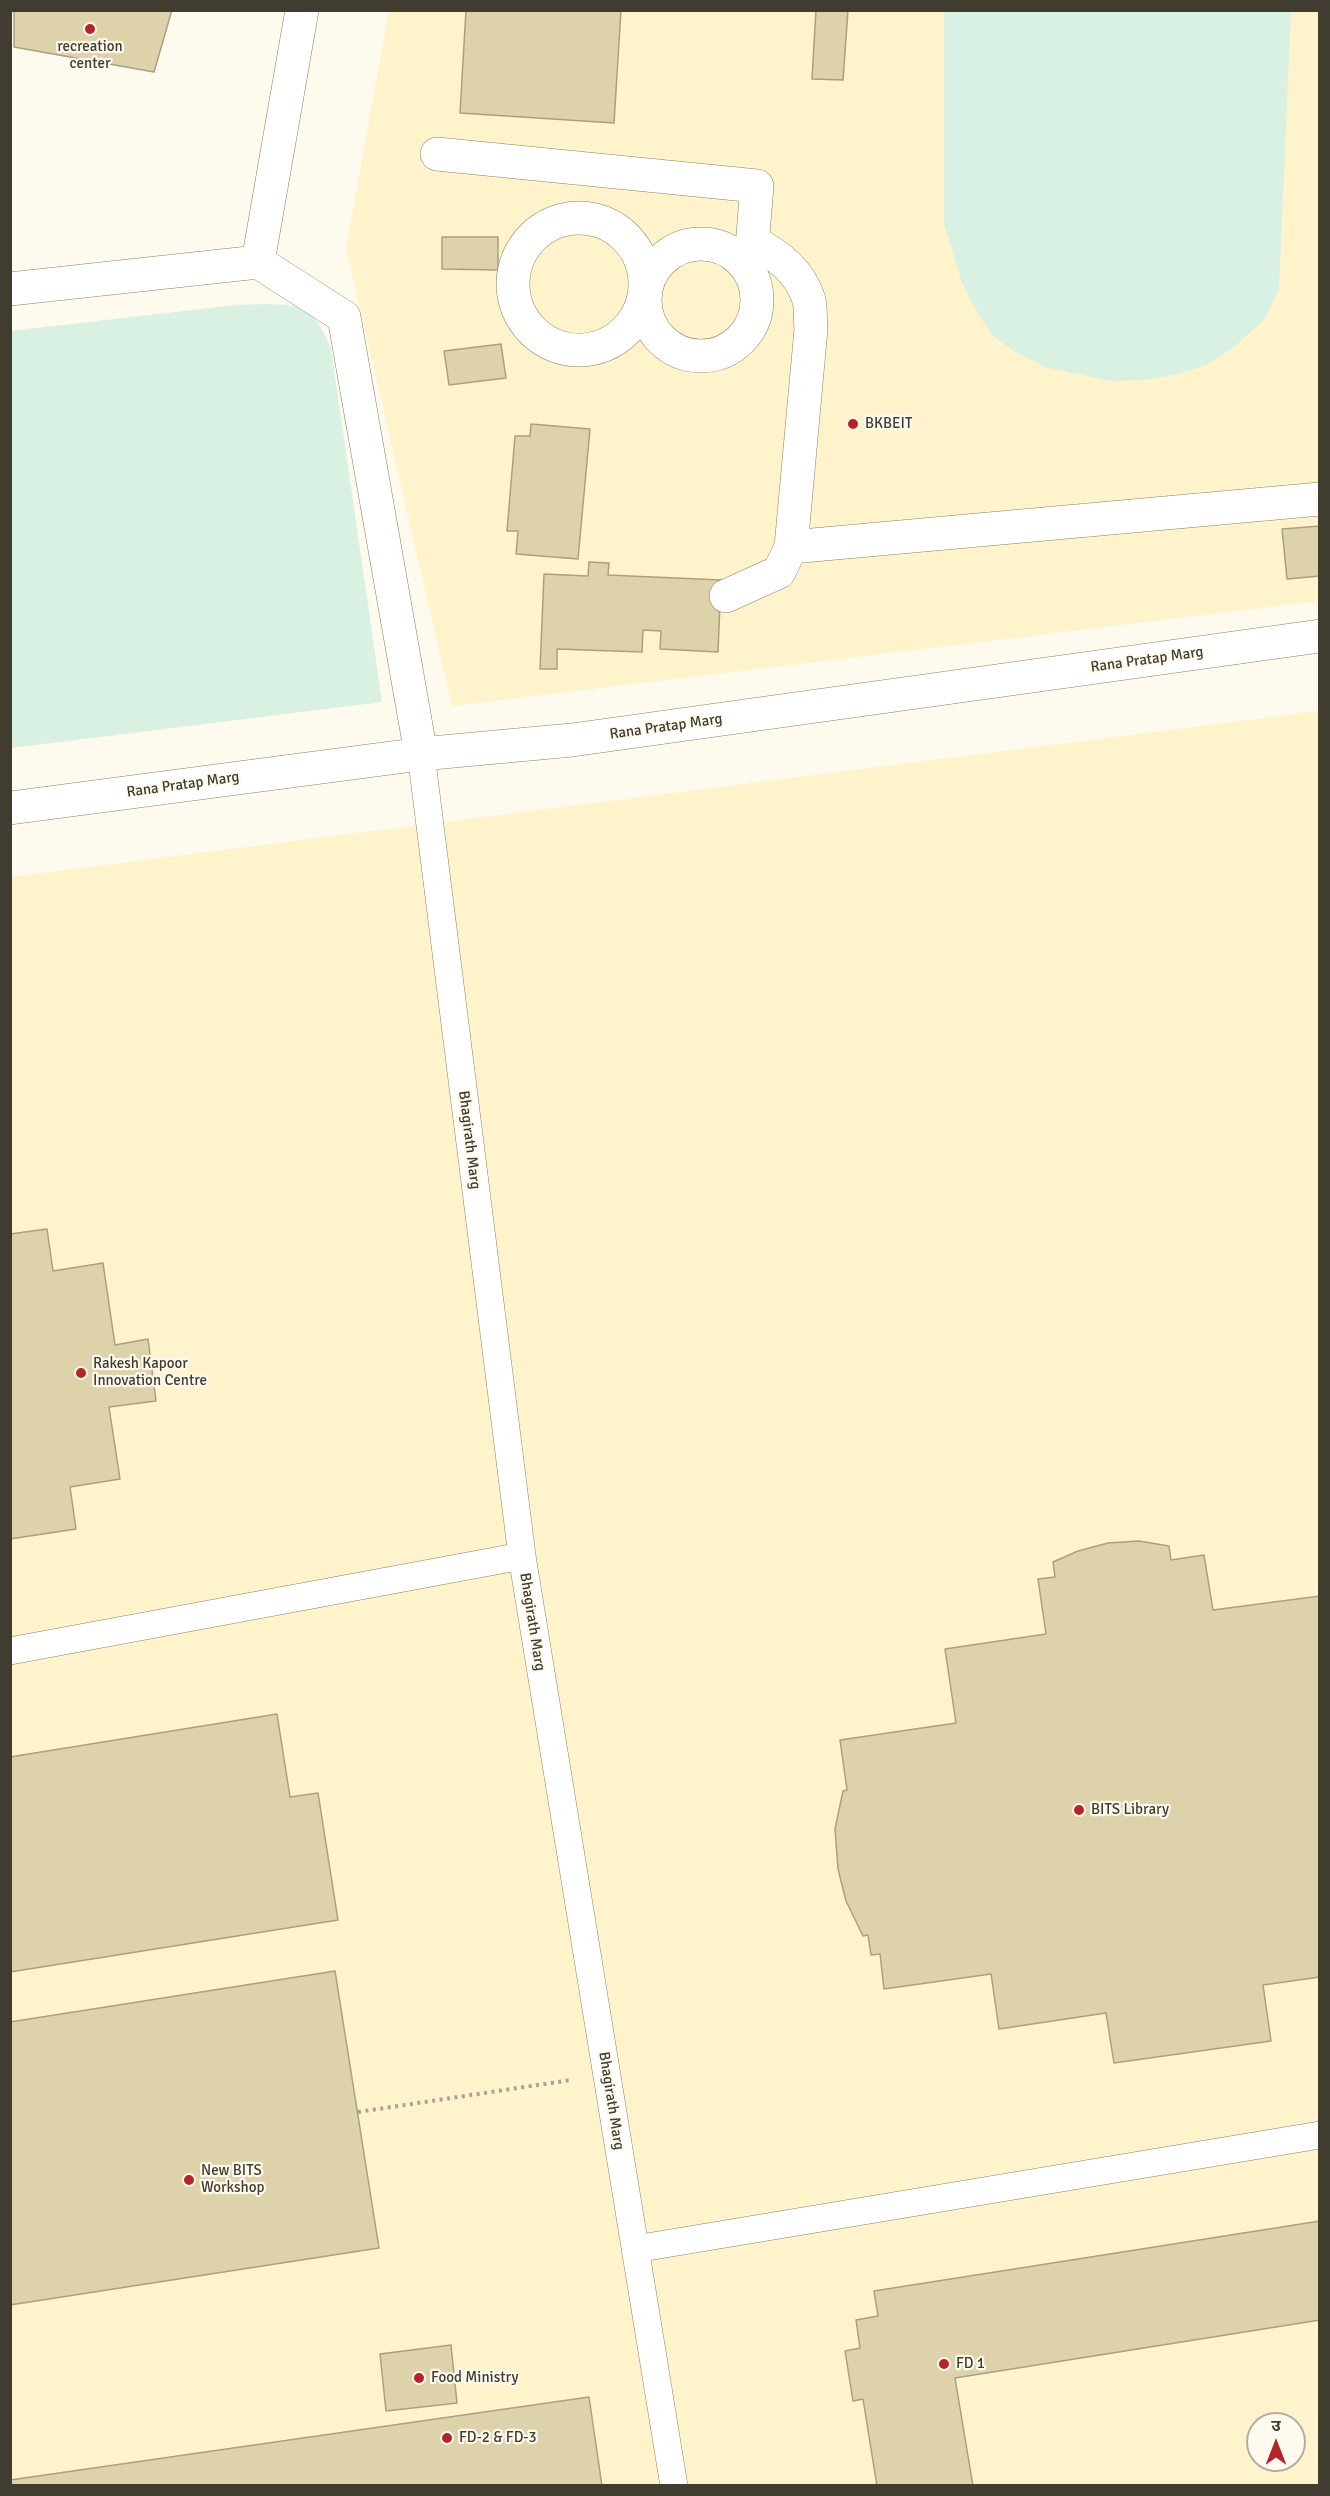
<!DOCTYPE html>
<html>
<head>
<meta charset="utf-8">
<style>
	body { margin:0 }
	#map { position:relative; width:1330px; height:2496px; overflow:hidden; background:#fefaee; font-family:Signika,"Noto Sans Devanagari",sans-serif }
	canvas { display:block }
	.frame { position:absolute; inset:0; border:12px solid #403c30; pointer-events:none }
	.north { position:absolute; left:1246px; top:2412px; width:60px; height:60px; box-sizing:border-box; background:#fefaee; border:2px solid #b2aea2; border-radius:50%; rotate:0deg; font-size:16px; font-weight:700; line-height:24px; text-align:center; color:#403c30 }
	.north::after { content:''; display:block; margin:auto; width:21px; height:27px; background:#b42428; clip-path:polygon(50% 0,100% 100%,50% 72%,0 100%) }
</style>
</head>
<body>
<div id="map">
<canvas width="1330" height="2496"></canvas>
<div class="frame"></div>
<div class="north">उ</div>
</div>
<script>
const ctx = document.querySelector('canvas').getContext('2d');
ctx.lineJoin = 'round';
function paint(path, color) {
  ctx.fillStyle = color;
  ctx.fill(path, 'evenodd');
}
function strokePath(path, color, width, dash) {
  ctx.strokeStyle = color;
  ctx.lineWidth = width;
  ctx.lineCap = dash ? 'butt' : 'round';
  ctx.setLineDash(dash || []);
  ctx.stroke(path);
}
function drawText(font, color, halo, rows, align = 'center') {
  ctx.font = font + ' Signika,sans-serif';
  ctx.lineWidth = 4.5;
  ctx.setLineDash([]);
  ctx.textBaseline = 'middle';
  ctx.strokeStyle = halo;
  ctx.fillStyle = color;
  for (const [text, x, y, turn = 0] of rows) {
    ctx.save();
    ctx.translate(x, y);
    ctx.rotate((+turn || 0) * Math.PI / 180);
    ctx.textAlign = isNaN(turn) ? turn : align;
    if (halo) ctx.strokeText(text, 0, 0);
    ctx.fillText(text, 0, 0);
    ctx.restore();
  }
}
const built = new Path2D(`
	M389 11H1319V601L452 706 346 248Z
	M1319 711V2485H11L10 877ZM1258 2424H1294V2460H1258Z`);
const green = new Path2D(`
	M944 11H1291L1279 290 1264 320 1236 345 1209 364 1178 374 1147 380 1110 381 1045 367 1014 351 993 336 974 307 962 283 944 224Z
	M236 305C251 305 291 302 303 309 317 316 325 335 331 348L382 702 11 748 10 331Z`);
const building = new Path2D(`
	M14 10H172L154 72 14 47Z
	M466 10H621L614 123 460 113Z
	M816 10H848L843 80 812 79Z
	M442 237H498V270L442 269Z
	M501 344 506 378 449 385 444 351Z
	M531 424 590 429 578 559 516 554 518 531H507L515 436H530Z
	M1320 526V576L1287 579 1282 529Z
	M589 562 609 563 608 575 721 580 718 652 660 649 661 631 643 630 642 652 557 649V669H540L544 574 588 576Z
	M47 1229 53 1271 103 1263 115 1345 148 1339 156 1401 109 1407 120 1479 70 1487 76 1529 10 1539V1234Z
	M1139 1541 1169 1546 1171 1560 1204 1555 1213 1610 1320 1596V1977L1263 1985 1271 2041 1114 2063 1106 2013 999 2029 991 1974 884 1989 880 1954 871 1955 868 1935 863 1936 846 1901 838 1869 835 1829 843 1791 847 1790 840 1740 956 1723 945 1649 1046 1634 1038 1579 1055 1577 1053 1562 1078 1551 1108 1543Z
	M277 1714 290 1797 318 1793 338 1920 10 1972V1757Z
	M335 1971 379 2248 10 2305V2022Z
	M1320 2221V2320L955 2378 973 2486H877L863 2399 853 2401 845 2351 860 2348 856 2320 878 2316 874 2291Z
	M451 2345 457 2403 386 2411 380 2354Z
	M589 2397 602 2486H10V2480Z`);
const path = new Path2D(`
	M358 2112 571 2080`);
const lane = new Path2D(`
	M421 754 522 1556 674 2486
	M10 1651 522 1556
	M635 2249 1320 2135`);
const street = new Path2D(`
	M437 154 757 186 750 271
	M513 284a66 66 0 1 1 132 0a66 66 0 1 1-132 0Z
	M645 300a56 56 0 1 1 112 0a56 56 0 1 1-112 0Z
	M258 262 302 10
	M10 289 258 262 344 317 421 754
	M791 547 1320 499
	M726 596 779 572 791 547 811 329C810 320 811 308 809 300 800 271 778 255 753 242
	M10 808 421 754 572 740 1320 636`);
const markers = [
	[90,29,6,"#b42428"],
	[853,424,6,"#b42428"],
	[81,1373,6,"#b42428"],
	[1079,1810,6,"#b42428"],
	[189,2180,6,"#b42428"],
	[944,2364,6,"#b42428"],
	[419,2378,6,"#b42428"],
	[447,2438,6,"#b42428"]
];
const poiNames = [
	["recreation",90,47,"center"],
	["center",90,64,"center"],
	["BKBEIT",865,424],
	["Rakesh Kapoor",93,1364],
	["Innovation Centre",93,1381],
	["BITS Library",1091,1810],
	["New BITS",201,2171],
	["Workshop",201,2188],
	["FD 1",956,2364],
	["Food Ministry",431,2378],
	["FD-2 & FD-3",459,2438]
];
const streetNames = [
	["Rana Pratap Marg",1147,660,-8],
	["Rana Pratap Marg",666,727,-8],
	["Rana Pratap Marg",183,785,-8],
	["Bhagirath Marg",469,1140,83],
	["Bhagirath Marg",532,1622,81],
	["Bhagirath Marg",611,2101,81]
];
paint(built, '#fff3cc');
paint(green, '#d8f1e3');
paint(building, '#ded2ab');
strokePath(building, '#a9a083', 1.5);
strokePath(lane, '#8a8165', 28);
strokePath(street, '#8a8165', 34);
strokePath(path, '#a6a296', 4, [3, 4.5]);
strokePath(lane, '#fff', 27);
strokePath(street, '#fff', 33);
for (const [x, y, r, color] of markers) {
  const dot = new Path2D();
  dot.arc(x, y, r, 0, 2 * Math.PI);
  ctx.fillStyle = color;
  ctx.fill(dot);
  strokePath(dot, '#fefaee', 2);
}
drawText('15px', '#403c30', '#fefaee', poiNames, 'left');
drawText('15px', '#403c30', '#fefaee', streetNames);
</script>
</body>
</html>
